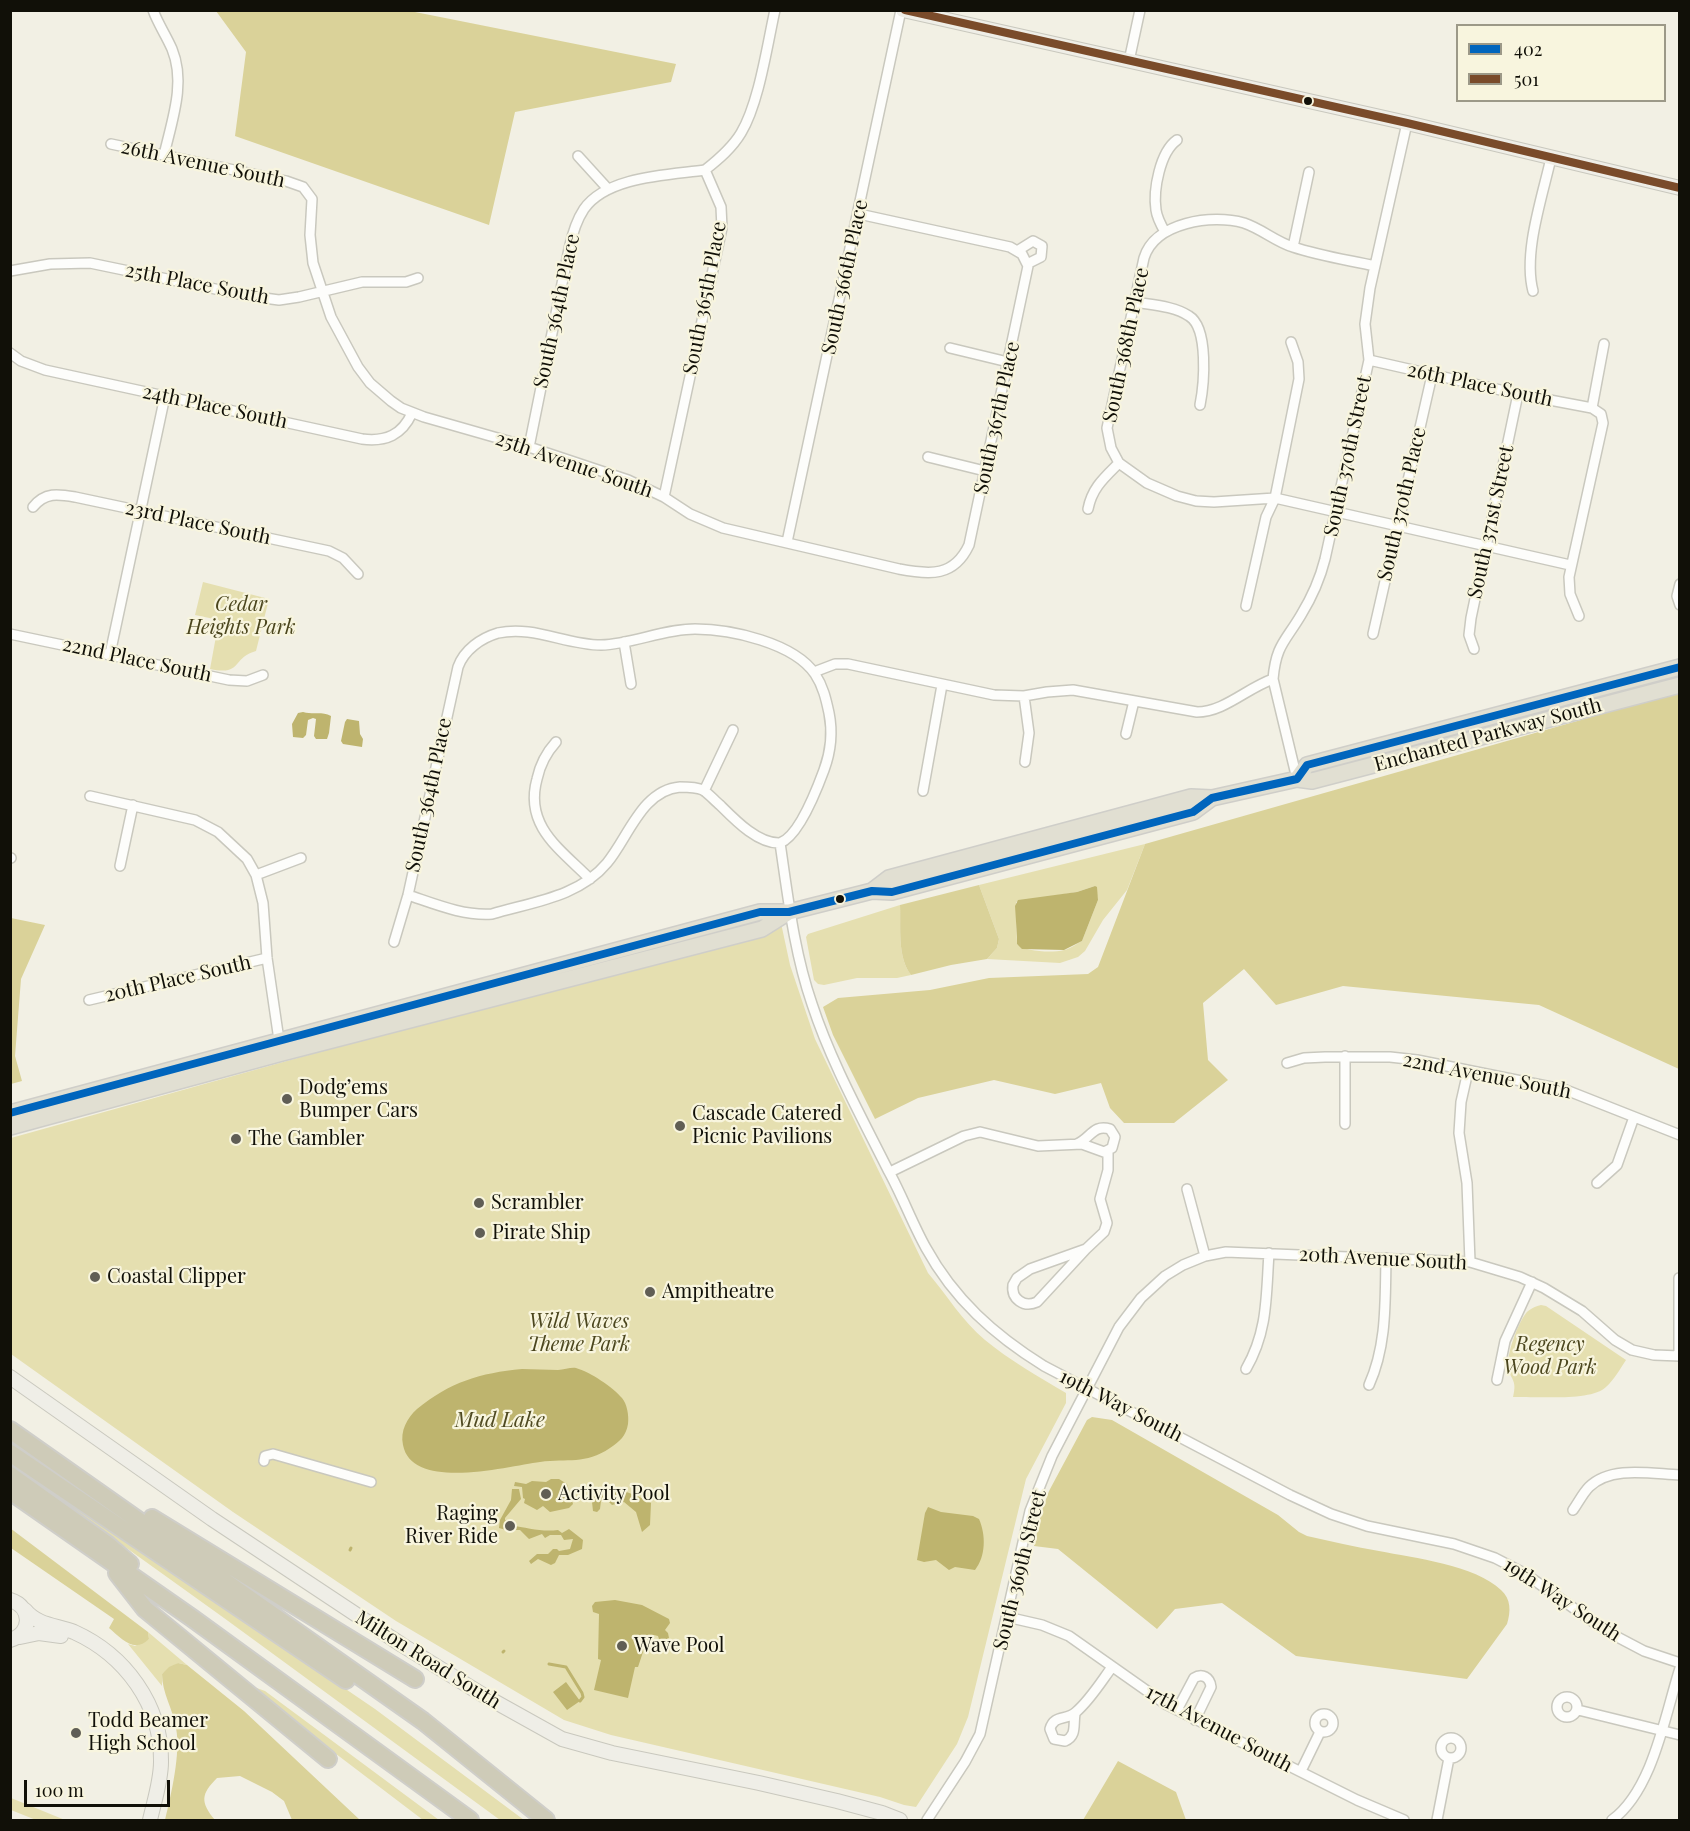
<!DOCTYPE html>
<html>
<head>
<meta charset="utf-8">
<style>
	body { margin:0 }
	#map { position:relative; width:1690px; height:1831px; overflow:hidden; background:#f2f0e4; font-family:"Playfair Display",serif }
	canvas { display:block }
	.frame { position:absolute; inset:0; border:12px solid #111008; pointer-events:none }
	.legend { position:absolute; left:1456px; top:24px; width:210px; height:78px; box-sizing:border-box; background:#f8f5de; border:2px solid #9c9988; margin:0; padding:8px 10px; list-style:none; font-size:18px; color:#111008 }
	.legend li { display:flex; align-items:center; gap:12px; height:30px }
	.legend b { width:30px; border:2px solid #9c9988 }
	.scale { position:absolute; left:24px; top:1780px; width:146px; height:27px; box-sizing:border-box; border:3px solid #111008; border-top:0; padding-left:8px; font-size:18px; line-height:21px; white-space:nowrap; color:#111008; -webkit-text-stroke:4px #f8f5de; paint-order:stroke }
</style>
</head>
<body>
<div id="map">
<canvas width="1690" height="1831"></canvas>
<div class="frame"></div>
<ul class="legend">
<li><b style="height:8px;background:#0065bd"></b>402</li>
<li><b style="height:8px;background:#7a4b2a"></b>501</li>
</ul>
<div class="scale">100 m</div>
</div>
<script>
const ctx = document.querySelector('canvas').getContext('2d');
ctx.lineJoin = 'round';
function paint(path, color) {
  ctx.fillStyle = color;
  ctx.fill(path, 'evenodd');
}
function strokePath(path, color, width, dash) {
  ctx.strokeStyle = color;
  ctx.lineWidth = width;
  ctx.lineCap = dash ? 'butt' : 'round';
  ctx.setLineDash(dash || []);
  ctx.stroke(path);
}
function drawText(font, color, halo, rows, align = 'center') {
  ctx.font = font + ' "Playfair Display",serif';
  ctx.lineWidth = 4.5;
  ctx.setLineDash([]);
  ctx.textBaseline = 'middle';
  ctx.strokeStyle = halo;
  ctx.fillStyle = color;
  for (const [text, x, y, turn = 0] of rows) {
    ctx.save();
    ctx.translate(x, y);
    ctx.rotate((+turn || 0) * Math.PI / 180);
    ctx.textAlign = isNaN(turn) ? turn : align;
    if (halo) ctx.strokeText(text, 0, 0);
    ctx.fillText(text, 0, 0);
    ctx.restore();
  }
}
const green = new Path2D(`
	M203 582 269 599 256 651C231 658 243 676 210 669L219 620 195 615Z
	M1145 844 1127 890 1103 920 1085 951 1078 957 1060 963 987 959 997 948 999 939 979 885ZM1095 886 1098 900 1082 941C1076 944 1070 949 1064 950 1053 953 1025 952 1017 944L1016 902 1077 892Z
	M900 905C901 927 897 957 911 975L897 978H857L824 985 818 984 814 980 806 937 808 934Z
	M781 923 790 965 815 1039 928 1273C947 1295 962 1321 985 1340 1009 1360 1039 1377 1066 1393V1403L1026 1479 968 1717 957 1744 916 1807 904 1805 880 1797 611 1735 564 1720 396 1621 233 1512 11 1354V1138Z
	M1541 1305 1546 1306 1626 1360C1620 1369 1614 1380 1606 1387 1591 1402 1535 1396 1513 1397 1518 1378 1509 1380 1508 1365 1507 1353 1519 1319 1528 1311 1532 1308 1536 1306 1541 1305Z
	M11 1461 375 1709 524 1820H500L224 1618 11 1465Z
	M148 1632 187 1665 178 1663 162 1674V1686L128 1644 135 1646 149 1639Z
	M254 1687 265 1691 439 1820H423L269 1703Z
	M10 1798H11L65 1820H36L11 1810Z`);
const forest = new Path2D(`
	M216 11H410L676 64 671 82 515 112 489 225 235 136 246 52Z
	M1679 692V1069L1539 1005 1343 986 1276 1005 1244 969 1203 1003 1208 1060 1228 1080 1174 1123H1124L1110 1108 1101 1083 1055 1094 994 1080 918 1098 875 1119 833 1035 823 1007 838 998 930 990 989 978 1088 974 1098 967 1145 844Z
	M979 885 999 939 997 948 987 959 951 965 911 975C897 957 901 927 900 905Z
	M11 918 45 925 21 979 15 1056 22 1081 11 1084Z
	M1092 1417 1112 1420 1278 1515 1299 1532 1307 1536C1331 1541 1355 1547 1379 1551 1414 1558 1475 1565 1501 1590 1511 1599 1511 1611 1507 1624L1467 1679 1296 1656 1222 1603 1175 1609 1157 1629 1058 1549 1034 1546 1042 1510 1049 1491 1087 1420Z
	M10 1528 148 1632 149 1639C134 1654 121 1638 109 1628L114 1619 11 1548Z
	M178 1663 187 1665 244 1711 360 1820H292L284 1801 272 1792 240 1776 217 1778C201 1794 200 1802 215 1820H165C171 1795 181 1753 176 1728 173 1709 162 1693 162 1674L169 1667Z
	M1118 1761 1176 1792 1186 1820H1083Z`);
const water = new Path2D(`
	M303 712C314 715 322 711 331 716L329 733 327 739H316L314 736 316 719 313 718 308 720 306 735 303 738 293 737 292 724 298 713Z
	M347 719 359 721 360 734 363 739 362 747 343 744 341 741 345 722Z
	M1095 886 1097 887 1098 900 1082 941 1064 950 1022 949 1017 944V937L1015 906 1018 900 1077 892Z
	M522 1369C534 1369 546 1370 558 1370 564 1370 571 1367 576 1368 590 1372 613 1387 622 1398 627 1404 629 1415 628 1424 626 1436 620 1441 610 1448 585 1465 568 1458 540 1462 509 1466 412 1492 403 1445 400 1431 407 1418 417 1409 450 1382 480 1373 522 1369Z
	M551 1479H559L567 1484 573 1504 569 1508 550 1512 543 1506 537 1510 524 1503 525 1499 523 1498 522 1487 514 1486 515 1482 526 1484 532 1481 546 1482Z
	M612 1488C617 1488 647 1499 651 1503L650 1525 642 1532 636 1512 624 1502 612 1505 608 1501H601L600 1509 597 1512 593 1511 592 1502 595 1494 604 1493Z
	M512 1489H519L521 1499 505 1518V1520L510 1521V1525C528 1528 541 1532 558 1530L562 1533 569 1529 583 1540 582 1549 568 1555H559L555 1563 551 1565 538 1559 531 1564 529 1561 537 1554H548L553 1549H557L559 1551 570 1549 573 1539 564 1540 561 1535H550L545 1538 542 1534 529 1539 520 1530H506L499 1528 500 1520 511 1500Z
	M928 1507 941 1512 973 1516 979 1519C986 1535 986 1556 975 1570L955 1567 949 1570 936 1560 924 1562 917 1560 925 1513Z
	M615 1600 642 1605 669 1619 670 1623 665 1630 668 1633 669 1638 665 1640 659 1639 658 1636 654 1635 647 1640 638 1667H635L628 1698 594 1690 601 1660 598 1659 599 1614 593 1612 592 1606 595 1602Z
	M566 1682 580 1701 567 1710 553 1692Z`);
const stream = new Path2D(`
	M350 1550 351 1548
	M503 1652 504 1651
	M549 1664 566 1667 582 1693 583 1697 580 1701`);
const street = new Path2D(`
	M153 10C158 24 166 35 172 49 186 83 172 120 164 155
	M1129 61 1140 10
	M111 144 286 181 303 187 312 199 310 235 313 263 331 317 358 367 370 383 391 401 401 408 424 417 529 447 628 480 664 497 690 514 723 528 899 569C930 575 954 577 969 545L1028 266 1022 254 1010 247 859 214
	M578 156 608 189
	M1165 232C1161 225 1157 218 1156 210 1153 190 1160 152 1177 140
	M1293 247 1309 172
	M1017 251 1033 241 1042 246 1041 257 1027 264
	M1375 266C1348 260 1320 256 1293 247 1276 242 1262 229 1244 223 1212 214 1155 222 1144 258L1107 428 1111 448 1119 463 1147 483 1177 496 1196 501 1214 502 1275 498 1570 565
	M10 271 50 264 90 263 249 296 279 300 299 297 362 282H406L418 278
	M1533 291C1523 253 1542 198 1551 158
	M1135 302C1152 305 1174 306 1189 316 1209 328 1204 385 1200 405
	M950 348 1008 362
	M10 353 21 361 45 370 362 439C386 442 402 435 412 413
	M1369 360 1518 394 1592 408
	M529 447 569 249C572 235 576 221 584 209 607 176 669 175 705 170
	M928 457 985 471
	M664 497 722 228 721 207 705 170C719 159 732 148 741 133 759 103 767 46 775 10
	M33 507C45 492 58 494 75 497L329 551 343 558 358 574
	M1088 509C1092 488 1104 478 1119 463
	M787 542 901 10
	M1680 584 1677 596 1680 605
	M1246 606 1266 517 1275 498 1299 379 1298 362 1291 342
	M1579 616 1570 594 1569 577 1603 423 1601 414 1592 408 1604 344
	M10 634 229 680 247 681 263 675
	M1373 634 1432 375
	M624 642 631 684
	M1474 649 1469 635 1471 618 1518 394
	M110 654 165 396
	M814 672 835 664H848L994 695 1024 696 1047 692 1073 690 1197 712C1224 712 1247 688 1273 679
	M1024 696 1029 733 1025 762
	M1126 734 1134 701
	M556 742C546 753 540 765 537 779 524 826 560 849 590 879
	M1297 779 1273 679C1276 645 1285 642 1301 615 1312 597 1320 579 1325 559L1369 360 1365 324 1370 288 1407 123
	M704 791 733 730
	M923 791 942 685
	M90 796 195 820 218 832 247 859 256 875 263 903 267 958 279 1040
	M780 843C788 897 794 952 812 1004 831 1062 861 1116 888 1170 902 1195 912 1223 926 1248 954 1299 994 1335 1044 1366L1290 1495 1331 1514 1367 1526 1454 1544 1495 1558 1524 1573 1606 1631 1644 1651 1680 1663
	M10 858H11
	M120 866 133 805
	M256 875 301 858
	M408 895C435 904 463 916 492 914 532 902 579 897 607 863 628 838 642 790 680 787 687 787 696 787 703 790 709 794 715 801 720 805 735 820 758 844 780 843
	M394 942 408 895 458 667C464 650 481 638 498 633 533 625 566 645 601 645 633 644 663 629 695 629 731 629 794 643 815 674 823 686 826 699 829 713 833 733 831 751 824 770 817 789 799 836 780 843
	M89 1000 267 958
	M1345 1056V1124
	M1287 1063 1304 1058 1325 1057H1390L1417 1060 1566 1090 1680 1135
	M1468 1071 1461 1102 1459 1133 1467 1183 1470 1262
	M890 1172 964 1136 980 1132 1038 1146 1082 1144 1104 1152 1112 1148 1115 1137 1110 1129C1093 1124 1091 1138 1077 1144
	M1597 1183 1617 1165 1634 1117
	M1187 1189 1205 1256
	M1086 1249 1037 1302C1024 1308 1011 1299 1013 1285L1017 1278 1030 1269 1086 1249 1104 1232 1107 1223 1100 1199 1108 1170V1151
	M1679 1356V1278
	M1246 1369C1268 1331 1266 1296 1269 1253
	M1497 1380 1505 1341 1532 1282
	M1369 1385C1387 1345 1385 1302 1386 1258
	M264 1461 265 1456 273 1454 371 1482
	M1573 1510C1578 1503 1583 1493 1589 1487 1611 1465 1652 1474 1680 1475
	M1007 1617 1042 1625 1069 1636 1167 1705 1357 1800 1404 1820
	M1557 1707a10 10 0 1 1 20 0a10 10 0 1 1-20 0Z
	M1177 1710 1194 1678C1202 1673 1210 1677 1211 1687L1195 1720
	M1578 1710 1680 1735
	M1315 1723a9 9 0 1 1 18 0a9 9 0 1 1-18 0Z
	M1075 1714C1073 1725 1077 1736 1065 1741L1054 1739 1050 1729C1054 1714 1067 1721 1076 1712 1090 1700 1101 1682 1112 1667
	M1441 1748a10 10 0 1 1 20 0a10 10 0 1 1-20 0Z
	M1301 1771 1320 1732
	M927 1820 965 1762 980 1734 1030 1511 1052 1456 1119 1327 1141 1298 1165 1276 1183 1265 1205 1256 1226 1252 1470 1262 1520 1277 1544 1288 1582 1311 1615 1340 1632 1350 1654 1355 1680 1356
	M1437 1820 1449 1758
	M1612 1820C1653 1790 1665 1715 1680 1668`);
const secondary = new Path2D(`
	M903 10 1407 123 1680 188
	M10 1377 212 1519 402 1645 483 1695 562 1739 612 1753 759 1783 837 1801 882 1813 900 1820
	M10 1600C33 1607 32 1634 10 1640
	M25 1610C38 1626 57 1625 74 1632 125 1655 162 1705 161 1762 161 1781 154 1802 150 1820
	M20 1637 39 1633 61 1636`);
const primary = new Path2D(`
	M1297 779 1307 765 1680 667
	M872 891 889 878 1191 797 1212 798 1297 779 1312 781 1680 685
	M10 1113 760 912H789L872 891 892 892 1193 812 1212 798
	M10 1127 282 1053 762 929 789 912`);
const highway = new Path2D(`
	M10 1430 423 1721 546 1820
	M10 1453 346 1680
	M10 1475 108 1545 130 1564
	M10 1491 192 1618 470 1820
	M152 1518 415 1679
	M117 1573 145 1609 328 1759`);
const bus1 = new Path2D(`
	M10 1113 760 912H789L872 891 892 892 1193 812 1212 798 1297 779 1307 765 1680 667`);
const bus2 = new Path2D(`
	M905 10 1407 123 1680 188`);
const markers = [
	[1308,101,5,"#111008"],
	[840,899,5,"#111008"],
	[287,1099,6,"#605e55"],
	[680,1126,6,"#605e55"],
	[236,1139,6,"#605e55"],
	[479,1203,6,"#605e55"],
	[480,1233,6,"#605e55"],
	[95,1277,6,"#605e55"],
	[650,1292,6,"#605e55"],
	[546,1494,6,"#605e55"],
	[510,1526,6,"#605e55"],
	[622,1646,6,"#605e55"],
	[76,1733,6,"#605e55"]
];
const streetNames = [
	["26th Avenue South",203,164,12],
	["South 366th Place",845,277,-78],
	["25th Place South",197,284,11],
	["South 365th Place",705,298,-79],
	["South 364th Place",557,311,-78],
	["South 368th Place",1126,345,-78],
	["26th Place South",1480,385,12],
	["24th Place South",215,407,12],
	["South 367th Place",997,418,-78],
	["South 370th Street",1348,456,-78],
	["25th Avenue South",574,465,19],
	["South 370th Place",1402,504,-77],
	["South 371st Street",1491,522,-78],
	["23rd Place South",198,523,12],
	["22nd Place South",137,660,12],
	["Enchanted Parkway South",1488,735,-15],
	["South 364th Place",429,795,-78],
	["20th Place South",178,979,-13],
	["22nd Avenue South",1487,1076,11],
	["20th Avenue South",1383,1259,3],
	["19th Way South",1121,1406,27],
	["South 369th Street",1020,1570,-76],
	["19th Way South",1562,1600,33],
	["Milton Road South",428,1660,32],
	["17th Avenue South",1219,1729,28]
];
const parkNames = [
	["Cedar",241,605],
	["Heights Park",241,628],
	["Wild Waves",579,1322],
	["Theme Park",579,1345],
	["Regency",1550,1345],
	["Wood Park",1550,1368]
];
const poiNames = [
	["Dodg’ems",299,1088],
	["Bumper Cars",299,1111],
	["Cascade Catered",692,1114],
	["Picnic Pavilions",692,1137],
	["The Gambler",248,1139],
	["Scrambler",491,1203],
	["Pirate Ship",492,1233],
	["Coastal Clipper",107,1277],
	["Ampitheatre",662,1292],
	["Activity Pool",558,1494],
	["Raging",498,1514,"right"],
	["River Ride",498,1537,"right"],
	["Wave Pool",634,1646],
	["Todd Beamer",88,1721],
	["High School",88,1744]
];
const waterNames = [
	["Mud Lake",500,1420]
];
paint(green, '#e5dfb0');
paint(forest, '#dad299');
paint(water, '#beb46e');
strokePath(stream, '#beb46e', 3);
strokePath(street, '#c9c8be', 12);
strokePath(secondary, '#c9c8be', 16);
strokePath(primary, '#cfcec9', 18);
strokePath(highway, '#cfcec9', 20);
strokePath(street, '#fdfdfb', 9);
strokePath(secondary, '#efeee7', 14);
strokePath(primary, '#e1dfd2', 15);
strokePath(highway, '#cecbb8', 16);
strokePath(bus1, '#0065bd', 8);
strokePath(bus2, '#7a4b2a', 8);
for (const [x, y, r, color] of markers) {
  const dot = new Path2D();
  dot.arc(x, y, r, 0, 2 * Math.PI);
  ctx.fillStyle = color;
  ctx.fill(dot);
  strokePath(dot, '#f8f5de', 2);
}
drawText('20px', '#111008', '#f8f5de', streetNames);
drawText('italic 20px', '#4b461e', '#f8f5de', parkNames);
drawText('20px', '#111008', '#f8f5de', poiNames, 'left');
drawText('italic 21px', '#4f4a22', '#f8f5de', waterNames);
</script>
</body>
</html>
